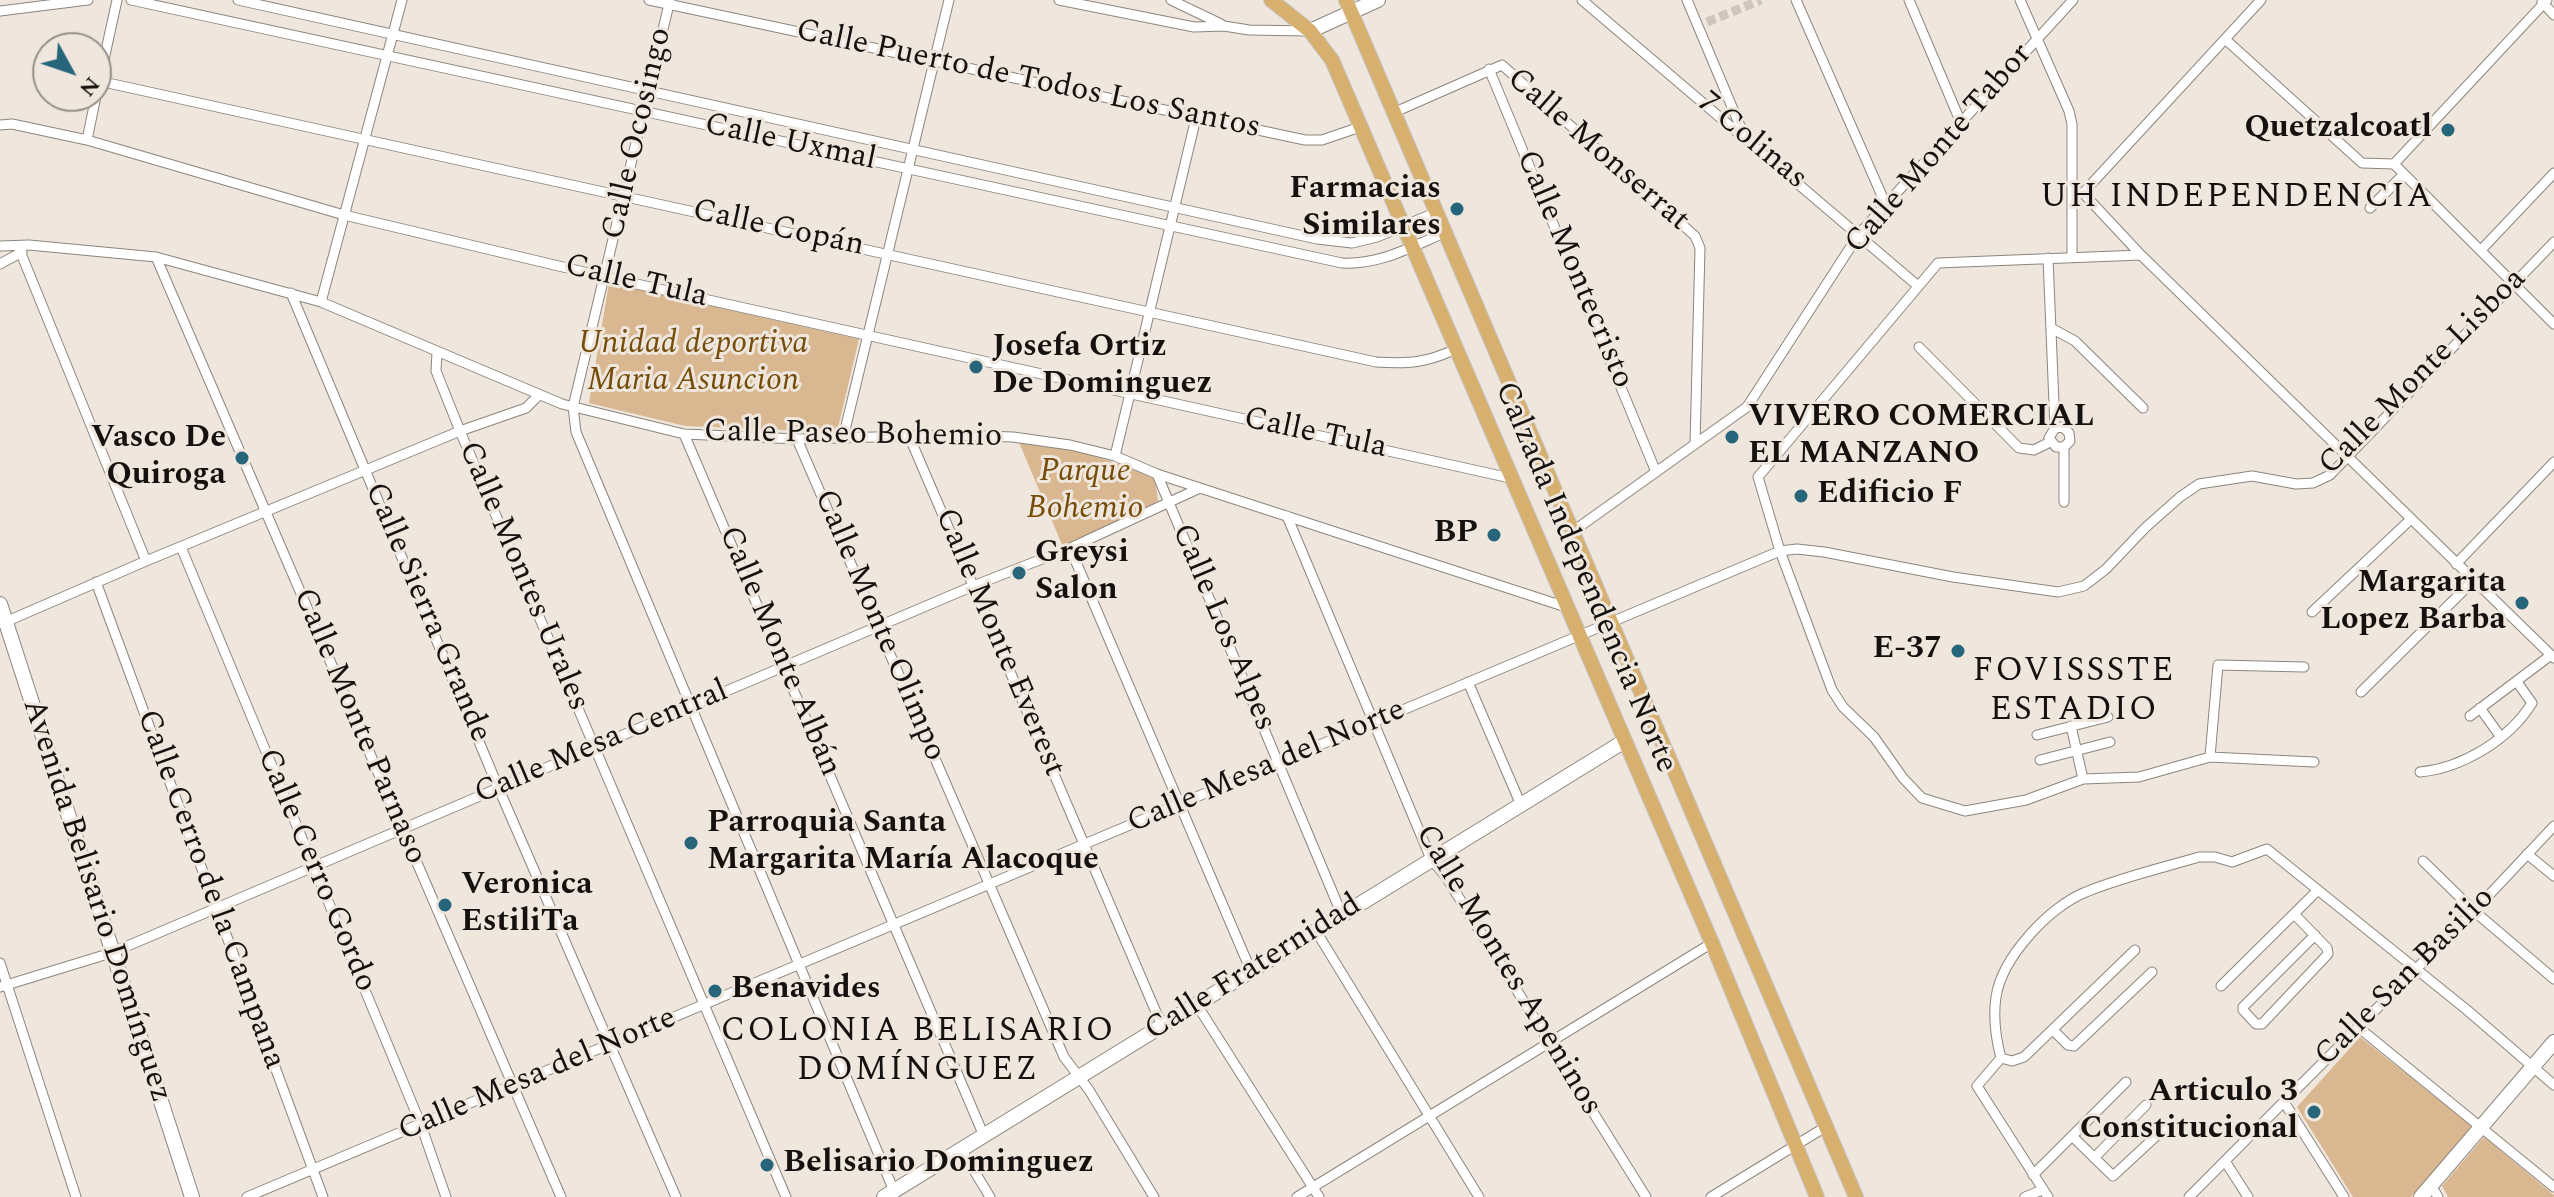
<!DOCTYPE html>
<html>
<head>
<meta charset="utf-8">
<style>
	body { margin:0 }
	#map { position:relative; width:2554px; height:1197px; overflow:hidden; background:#efe6dd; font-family:Spectral,serif }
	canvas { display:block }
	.north { position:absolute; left:32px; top:32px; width:80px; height:80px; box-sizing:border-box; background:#efe6dd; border:2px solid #97918a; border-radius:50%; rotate:130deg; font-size:22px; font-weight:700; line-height:32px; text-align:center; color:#14110e }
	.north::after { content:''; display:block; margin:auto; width:28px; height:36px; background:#27657b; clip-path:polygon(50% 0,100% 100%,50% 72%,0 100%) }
</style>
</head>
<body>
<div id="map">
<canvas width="2554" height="1197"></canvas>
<div class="north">N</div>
</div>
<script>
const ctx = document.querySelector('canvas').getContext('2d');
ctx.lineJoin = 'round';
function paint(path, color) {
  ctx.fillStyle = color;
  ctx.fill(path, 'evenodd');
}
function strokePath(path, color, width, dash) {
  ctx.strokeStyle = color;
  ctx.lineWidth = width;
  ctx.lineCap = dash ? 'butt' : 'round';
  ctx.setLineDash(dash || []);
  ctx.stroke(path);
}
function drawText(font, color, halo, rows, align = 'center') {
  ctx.font = font + ' Spectral,serif';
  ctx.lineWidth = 6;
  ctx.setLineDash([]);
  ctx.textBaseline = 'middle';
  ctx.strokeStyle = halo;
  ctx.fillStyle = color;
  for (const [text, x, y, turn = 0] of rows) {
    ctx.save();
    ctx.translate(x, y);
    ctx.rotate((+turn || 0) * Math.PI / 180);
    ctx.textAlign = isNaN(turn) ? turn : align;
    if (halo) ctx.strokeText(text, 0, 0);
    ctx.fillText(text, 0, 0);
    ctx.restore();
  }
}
const green = new Path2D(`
	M609 283 859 339 837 432 685 426 589 403Z
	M1018 440C1072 449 1105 456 1155 479L1158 501 1145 511 1063 547Z
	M2360 1037 2474 1128 2411 1197H2353L2297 1107Z
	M2484 1137 2554 1195V1197H2448L2442 1186Z`);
const streetTunnel = new Path2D(`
	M1707 22 1761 0`);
const street = new Path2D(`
	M131 0 1342 263C1380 265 1411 247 1446 232
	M238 0 1317 239 1352 243 1377 237 1437 212
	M649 0 1305 140H1322L1360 127
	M670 0 573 407 576 432 894 1191
	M1059 0 1194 27 1224 26 1249 30 1308 31
	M1171 0 1221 24
	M1582 0 1918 286
	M1687 0 1743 133
	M1796 0 1886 205
	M1909 0 1961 123
	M2020 0 2069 111 2072 124V257
	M2542 2 2554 15
	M0 11 88 0
	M2225 39 2362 163 2394 164 2554 324
	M1489 69 1656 472
	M99 81 1376 362C1409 364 1426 363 1456 349
	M96 96 117 0
	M1395 112 1502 65 1695 236 1700 248 1695 444
	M0 125 12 124 87 140 344 215 605 277 1510 478
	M87 140 96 96
	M2394 164 2547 0
	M2073 193H2083L2141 255 2554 658
	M2083 193 2261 0
	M2370 208 2404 174
	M0 246 29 245 156 257 321 302 562 404 684 434 797 439 953 435 1013 437 1070 445 1115 456 1157 474 1566 607
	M18 246 146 561
	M2481 250 2554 173
	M2141 255 1938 263 1758 477 1780 551 1832 690 1843 707 1874 737 1903 778 1922 798 1965 811 2026 800 2083 779 2139 777 2210 757 2314 762
	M156 257 561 1197
	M2048 258 2055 428 2049 438 2056 447H2064L2070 441 2069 433 2063 427 2055 428
	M0 264 22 252
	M291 293 498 787 676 1197
	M321 302 402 0
	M2051 328 2075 341 2143 408
	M1919 347 2019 448 2034 450 2050 442
	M437 352 436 371 460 431 786 1197
	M684 434 984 1136
	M909 436 1162 1026
	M843 438 949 0
	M797 439 1064 1057 1089 1090 1154 1197
	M2064 447V502
	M1115 456 1196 118
	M1157 474 1342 915
	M1287 516 1431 859 1446 877 1646 1197
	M1572 532 1747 407 1859 234 2073 0
	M181 547 421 1125 446 1197
	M1070 548 1251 971
	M2456 564 2554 462
	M96 582 323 1197
	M2312 612 2411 519
	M3 623 146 561 460 431 526 408 539 395
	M1468 682 1521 805
	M2361 692 2473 581
	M2480 708 2500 736
	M2470 716 2551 655
	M2071 726 2083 779
	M2037 735 2108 717
	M2210 757 2218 665 2304 667
	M2040 760 2110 742
	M2420 772C2462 768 2509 740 2532 703L2517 682
	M2527 854 2554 876
	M2423 861 2474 911 2554 979
	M2294 914 2327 948 2328 954 2262 1024H2256L2243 1010V1007L2315 935
	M1316 931 1479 1197
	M0 963 76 1197
	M2221 986 2318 890
	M0 987 111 953 973 586 1070 548 1200 488
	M1197 1005 1319 1197
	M2358 1027 2554 1187
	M2053 1030 2068 1045 2074 1046 2152 972
	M2001 1058 2012 1061 2024 1057 2135 950
	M2284 1102 2344 1197
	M2072 1136 2113 1176 2166 1127
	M961 1149 990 1197
	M2094 1158 2146 1105
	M2225 1161 2248 1197
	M2033 1175 2126 1082
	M2431 1185 2438 1197
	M247 1197 1780 551 1797 549 1824 552 1953 577 2058 592 2084 586 2106 569 2145 528 2180 497 2199 484 2252 476 2296 484 2313 483 2330 475 2554 242
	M1297 1197 1712 943
	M1711 1197 1827 1126
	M2025 1197 2042 1190
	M2048 1197 1977 1086 2001 1058C1996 1039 1993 1017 1996 997 2002 957 2050 906 2086 892 2122 877 2162 868 2199 857H2215L2232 862 2267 849 2467 1010 2554 1085
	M2189 1197 2474 911 2554 826`);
const secondary = new Path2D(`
	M1310 31 1378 0
	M0 604 192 1197
	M884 1197 1623 742
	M2421 1197 2554 1042`);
const primary = new Path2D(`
	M1271 0 1310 31 1332 60 1712 943 1817 1197
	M1346 0 1856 1197`);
const markers = [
	[2448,130,8,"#27657b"],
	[1457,209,8,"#27657b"],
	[976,367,8,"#27657b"],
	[1732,437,8,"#27657b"],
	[242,458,8,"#27657b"],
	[1801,496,8,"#27657b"],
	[1494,535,8,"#27657b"],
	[1019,573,8,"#27657b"],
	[2522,603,8,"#27657b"],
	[1958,651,8,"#27657b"],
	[691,843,8,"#27657b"],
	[445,905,8,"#27657b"],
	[715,991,8,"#27657b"],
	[2314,1112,8,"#27657b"],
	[767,1165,8,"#27657b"]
];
const streetNames = [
	["Calle Puerto de Todos Los Santos",1028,81,12],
	["Calle Ocosingo",639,134,-77],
	["7 Colinas",1751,142,40],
	["Calle Uxmal",790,144,12],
	["Calle Monte Tabor",1940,150,-49],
	["Calle Monserrat",1597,151,41],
	["Calle Copán",778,230,12],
	["Calle Montecristo",1573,270,67],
	["Calle Tula",636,283,13],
	["Calle Monte Lisboa",2424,373,-45],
	["Calle Tula",1315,435,12],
	["Calle Paseo Bohemio",853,436,1],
	["Calle Montes Urales",522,577,67],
	["Calzada Independencia Norte",1584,578,67],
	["Calle Sierra Grande",426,613,67],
	["Calle Monte Olimpo",878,626,67],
	["Calle Los Alpes",1222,628,67],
	["Calle Monte Everest",998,643,67],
	["Calle Monte Albán",778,652,67],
	["Calle Monte Parnaso",358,727,67],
	["Calle Mesa Central",602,744,-23],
	["Calle Mesa del Norte",1267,768,-23],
	["Calle Cerro Gordo",315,871,67],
	["Calle Cerro de la Campana",209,890,70],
	["Avenida Belisario Domínguez",95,901,72],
	["Calle Fraternidad",1254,969,-32],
	["Calle Montes Apeninos",1507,971,59],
	["Calle San Basilio",2406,978,-45],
	["Calle Mesa del Norte",538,1076,-23]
];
const poiNames = [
	["Quetzalcoatl",2432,130,"right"],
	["Farmacias",1441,191,"right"],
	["Similares",1441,228,"right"],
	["Josefa Ortiz",992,349],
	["De Dominguez",992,386],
	["VIVERO COMERCIAL",1748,419],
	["EL MANZANO",1748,456],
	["Vasco De",226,440,"right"],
	["Quiroga",226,477,"right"],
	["Edificio F",1817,496],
	["BP",1478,535,"right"],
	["Greysi",1035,555],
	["Salon",1035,592],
	["Margarita",2506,585,"right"],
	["Lopez Barba",2506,622,"right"],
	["E-37",1942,651,"right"],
	["Parroquia Santa",707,825],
	["Margarita María Alacoque",707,862],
	["Veronica",461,887],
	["EstiliTa",461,924],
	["Benavides",731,991],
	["Articulo 3",2298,1094,"right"],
	["Constitucional",2298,1131,"right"],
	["Belisario Dominguez",783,1165]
];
const parkNames = [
	["Unidad deportiva",693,346],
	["Maria Asuncion",693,383],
	["Parque",1085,474],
	["Bohemio",1085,511]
];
const neighbourhoodNames = [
	["UH INDEPENDENCIA",2237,199],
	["FOVISSSTE",2074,673],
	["ESTADIO",2074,712],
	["COLONIA BELISARIO",918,1033],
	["DOMÍNGUEZ",918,1072]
];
paint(green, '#d9b891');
strokePath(streetTunnel, '#cec6be', 9, [9, 4.5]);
strokePath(street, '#8c857c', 11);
strokePath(secondary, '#8c857c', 16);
strokePath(primary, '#c7c6c5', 16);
strokePath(street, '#fff', 9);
strokePath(secondary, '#fff', 14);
strokePath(primary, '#d7b06f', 14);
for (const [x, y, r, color] of markers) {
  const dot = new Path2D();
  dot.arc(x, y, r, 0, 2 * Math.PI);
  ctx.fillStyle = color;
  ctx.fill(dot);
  strokePath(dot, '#efe6dd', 3);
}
drawText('32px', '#14110e', '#efe6dd', streetNames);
drawText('bold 32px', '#14110e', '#efe6dd', poiNames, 'left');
drawText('italic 32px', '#754c08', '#efe6dd', parkNames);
ctx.letterSpacing = '2px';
drawText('34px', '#14110e', '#efe6dd', neighbourhoodNames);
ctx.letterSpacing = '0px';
</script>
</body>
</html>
